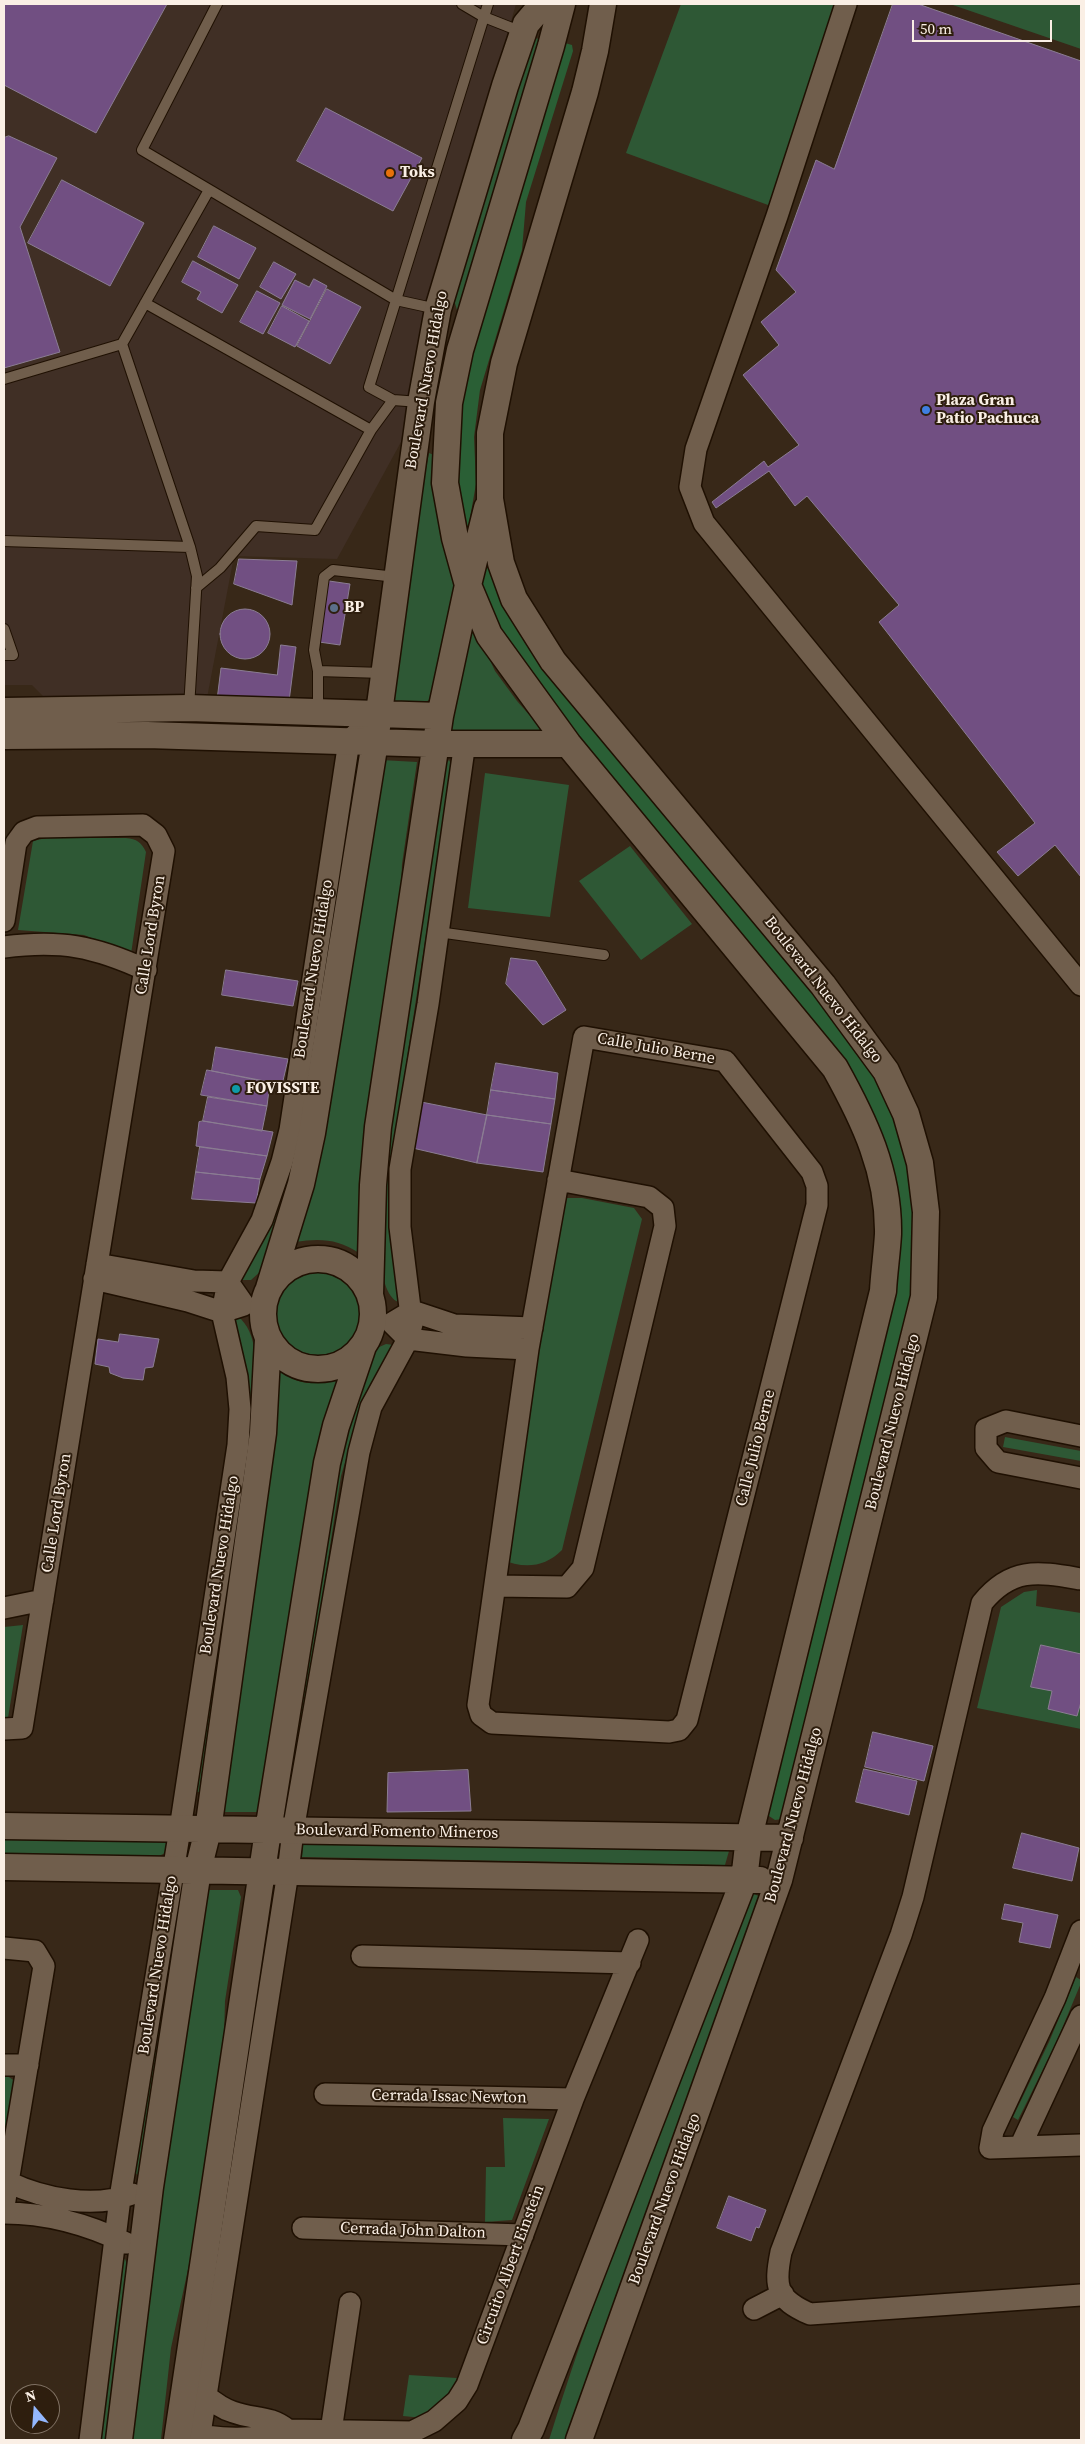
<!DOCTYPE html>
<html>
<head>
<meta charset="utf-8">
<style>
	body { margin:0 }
	#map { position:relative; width:1085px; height:2444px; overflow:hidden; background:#382818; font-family:"Source Serif 4",serif }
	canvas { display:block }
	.frame { position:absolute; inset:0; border:5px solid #faefe5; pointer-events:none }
	.north { position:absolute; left:10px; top:2384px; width:50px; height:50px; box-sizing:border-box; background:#2e1e0e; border:1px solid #807264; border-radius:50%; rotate:342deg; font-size:14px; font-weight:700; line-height:20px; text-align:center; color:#faefe5 }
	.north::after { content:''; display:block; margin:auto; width:18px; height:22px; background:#93b7fd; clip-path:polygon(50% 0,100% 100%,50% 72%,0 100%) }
	.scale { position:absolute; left:912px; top:20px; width:140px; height:22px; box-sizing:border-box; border:2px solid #faefe5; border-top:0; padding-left:6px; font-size:15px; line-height:18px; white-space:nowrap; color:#faefe5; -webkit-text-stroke:4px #2e1e0e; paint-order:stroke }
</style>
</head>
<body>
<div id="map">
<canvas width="1085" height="2444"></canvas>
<div class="frame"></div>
<div class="north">N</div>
<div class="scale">50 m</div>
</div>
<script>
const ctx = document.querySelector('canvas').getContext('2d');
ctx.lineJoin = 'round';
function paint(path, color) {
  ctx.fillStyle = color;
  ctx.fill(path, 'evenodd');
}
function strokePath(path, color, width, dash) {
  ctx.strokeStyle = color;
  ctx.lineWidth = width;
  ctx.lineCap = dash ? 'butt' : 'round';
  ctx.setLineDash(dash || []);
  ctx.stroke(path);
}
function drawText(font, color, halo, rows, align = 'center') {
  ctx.font = font + ' "Source Serif 4",serif';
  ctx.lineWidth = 4;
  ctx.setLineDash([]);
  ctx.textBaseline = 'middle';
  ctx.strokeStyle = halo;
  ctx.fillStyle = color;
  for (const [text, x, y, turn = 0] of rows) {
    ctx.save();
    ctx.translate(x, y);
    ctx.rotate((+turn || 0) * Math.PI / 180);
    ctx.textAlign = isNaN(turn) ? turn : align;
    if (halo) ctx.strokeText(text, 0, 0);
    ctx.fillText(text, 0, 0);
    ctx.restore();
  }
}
const commercial = new Path2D(`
	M4 4H516L435 285 401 442 337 559 234 556 207 698 46 699 32 685H4Z`);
const green = new Path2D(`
	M681 4H847L779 209 626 153Z
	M950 4H1081V49Z
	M532 38 542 39 462 307 457 310 454 300Z
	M429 453 434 455 458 590 436 695 426 702H389L403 590Z
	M470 618 495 671 517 701 547 735 449 732Z
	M354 759H362L303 1138 262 1270 251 1280H241L265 1229Z
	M381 760 417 762 402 864 399 938 359 1253C338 1239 320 1238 295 1242Z
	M449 760 452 766 392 1155 389 1192 402 1303C373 1299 380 1215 381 1192L444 766Z
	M485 773 569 785 550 917 468 908Z
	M46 838H126C137 839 141 842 146 852L131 954 84 935 18 930 33 841Z
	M630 846 692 924 641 960 579 881Z
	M556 1198H582L634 1208 642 1219 562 1550C544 1568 523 1569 501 1559Z
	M275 1312a43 43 0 1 1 86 0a43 43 0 1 1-86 0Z
	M234 1319H241C260 1339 255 1373 257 1399L200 1792H193L245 1447Z
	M386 1344 394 1345 355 1428 341 1476 291 1795 284 1794 333 1476 370 1358 377 1348Z
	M277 1369C302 1387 311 1385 340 1378L261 1812H224L240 1697Z
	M1005 1437 1081 1451V1461L1003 1447Z
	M1037 1590 1036 1606 1081 1613V1729L977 1708 1001 1607 1024 1592Z
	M23 1625 8 1718 4 1720V1627Z
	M4 1838 163 1840 169 1845 167 1852 159 1856 4 1854Z
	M303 1843 729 1851 725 1865 302 1857Z
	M182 1888 187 1891 142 2173 138 2176 134 2170 178 1892Z
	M207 1890H238L241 1897 225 2001 223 2074 201 2209 171 2348 161 2439 133 2440 131 2437 154 2220Z
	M753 1893 760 1897 567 2440H549C607 2254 681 2074 753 1893Z
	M1076 1977 1081 1980V1983L1056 2043 1018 2120 1013 2117 1049 2042Z
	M4 2074 15 2081 4 2134Z
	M503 2118 549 2119 512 2220 485 2222 486 2167H505Z
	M125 2259 127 2264 105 2440H96L120 2261Z
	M409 2375 457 2378 451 2394 423 2418 403 2416Z`);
const forest = new Path2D(`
	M565 43 572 45 573 51 526 202 522 250 480 390 474 437 476 484 465 546 456 498 462 384Z
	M484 539 498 584 838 1020 892 1105 916 1191 913 1289 782 1819 775 1820 769 1816 766 1806 881 1338 884 1150 511 654 478 584Z`);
const building = new Path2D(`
	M4 4H167L96 133 4 85Z
	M893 4H918L1081 61V877L1055 845 1018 876 997 852 1035 823 879 622 899 605 807 496 795 506 769 471 716 508 712 502 764 461 768 467 799 445 743 375 779 345 761 322 796 292 776 270 816 160 834 169Z
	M326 108 422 158 393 211 297 161Z
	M9 136 57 158 20 227 60 352 4 368V138Z
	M62 180 144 223 110 286 28 243Z
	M214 226 256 248 239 279 198 257Z
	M193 261 238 285 222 313 197 299 201 292 182 282Z
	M274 262 296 274 281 299 260 287Z
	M314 279 327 286 310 319 282 305 295 280 309 287Z
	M327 289 361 307 330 364 297 346Z
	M257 291 280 303 263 334 240 322Z
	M282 306 309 321 295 347 268 333Z
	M239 559 297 561 292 605 234 584Z
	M329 581 350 584 340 645 319 642Z
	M220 634a25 25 0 1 1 50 0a25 25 0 1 1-50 0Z
	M281 645 296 647 288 709 217 700 221 668 277 675Z
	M511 958 536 961 566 1010 543 1025 506 984Z
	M226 970 298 981 293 1006 222 995Z
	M216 1047 288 1059 282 1085 212 1071Z
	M496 1063 558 1073 555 1099 491 1090Z
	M207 1070 270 1082 267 1106 201 1095Z
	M491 1090 555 1099 551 1124 487 1115Z
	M208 1097 267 1106 262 1131 203 1121Z
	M411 1100 487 1115 477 1163 404 1146Z
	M487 1115 551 1124 543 1172 477 1163Z
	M203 1121 273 1132 267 1156 196 1146 199 1122Z
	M200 1147 267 1156 260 1179 196 1172Z
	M196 1172 260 1179 256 1203 192 1199Z
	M120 1334 159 1339 153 1367 145 1368 143 1380 123 1378 110 1373 109 1367 95 1364 98 1339 118 1342Z
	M1041 1645 1081 1654V1702L1077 1716 1048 1709 1052 1691 1031 1687Z
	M873 1732 933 1746 924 1781 865 1767Z
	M864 1769 917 1781 909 1815 856 1802Z
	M468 1770 471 1811 387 1812 388 1773Z
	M1022 1833 1079 1848 1072 1881 1013 1868Z
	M1005 1904 1058 1915 1050 1948 1019 1942 1023 1923 1002 1919Z
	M729 2196 766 2210 759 2228 756 2227 751 2241 717 2228Z`);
const service = new Path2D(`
	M217 4 142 150 396 300 437 309
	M462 4 484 17 522 32
	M145 303 371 430
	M122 344 209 190
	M4 379 122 344 190 547 4 541
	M420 402 393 400 369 387 488 4
	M196 588 220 568 256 526 315 530 371 430 393 400
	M4 629 13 655H4
	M318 671 383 673
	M189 708 197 576 190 547
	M318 712V671L314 650 324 577 333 570 396 577
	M438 932 604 955`);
const minor = new Path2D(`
	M846 4 777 216 696 449 690 487 704 523 1081 985
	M4 921 16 843 24 832 37 827 143 825 156 835 164 851 22 1728 4 1729
	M4 947C61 940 94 946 146 970
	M584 1037 725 1061 812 1172 817 1186V1205L687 1720 679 1730 669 1732 492 1723 481 1715 478 1705 528 1349Z
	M94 1279 188 1301 222 1312 244 1305 228 1282 194 1281 97 1264
	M528 1349 467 1346 408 1339 392 1323 412 1311 454 1325 532 1328
	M1081 1436 1006 1421 986 1429V1448L998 1462 1081 1478
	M1081 1579C1039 1572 1012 1566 982 1603L913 1897 901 1935 781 2252C774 2287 776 2299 810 2314L1081 2295
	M495 1586 567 1587 583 1568 665 1226 663 1208 649 1197 558 1180
	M4 1608 43 1600
	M1081 1931 1055 1998 993 2131 990 2148 1081 2145
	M4 1948 35 1951 44 1966 4 2206
	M362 1956 630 1963
	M4 2065H28
	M325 2094 573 2099
	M1021 2145 1081 2016
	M8 2182C44 2199 94 2209 132 2194
	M4 2213C48 2213 87 2224 126 2243
	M303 2228 523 2235
	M754 2309 783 2294
	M197 2389C209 2398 219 2408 233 2412 255 2420 269 2415 288 2430
	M331 2431 350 2303
	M185 2432C216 2440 259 2441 288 2430L412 2432 434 2421 457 2401 467 2385 573 2099 638 1940
	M90 2440 120 2198 180 1829 238 1445 240 1409 237 1377 222 1312 228 1282 262 1220 282 1162 290 1130 349 741 377 714
	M199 2440 288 1872 293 1831 359 1452 371 1407 408 1339 412 1324 400 1227V1169L428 1004 465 742`);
const tertiary = new Path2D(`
	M4 711 189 708 440 716
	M4 736 147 735 436 744H568
	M263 1314a55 55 0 1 1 110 0a55 55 0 1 1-110 0Z
	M269 1288 301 1184 312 1133 375 742 421 402 438 309 505 86 526 24 543 4
	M370 1295 373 1185 378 1127 440 716 468 585 487 508
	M4 1826 790 1838
	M4 1867 760 1880
	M119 2440 150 2187 198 1870 208 1830 263 1433 268 1339
	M177 2440 268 1831 327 1463 336 1426 363 1346
	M525 2440 531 2429 744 1880 749 1837 883 1291C884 1272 887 1253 888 1234 889 1172 864 1120 835 1068L568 744 489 635 468 585 455 538 445 483 449 403 460 350 551 46 562 4
	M579 2440 779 1880 924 1297 926 1212 920 1163 906 1114 886 1071 823 985 553 661 514 599 501 563 490 499V433L504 363 585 92 595 51 603 4`);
const markers = [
	[390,173,5,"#e8710a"],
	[926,410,5,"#3f7fe0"],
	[334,608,5,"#5c6f8a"],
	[236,1089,5,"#0f9aa8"]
];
const poiNames = [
	["Toks",400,173],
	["Plaza Gran",936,401],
	["Patio Pachuca",936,419],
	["BP",344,608],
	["FOVISSTE",246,1089]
];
const streetNames = [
	["Boulevard Nuevo Hidalgo",427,380,-80],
	["Calle Lord Byron",151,935,-81],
	["Boulevard Nuevo Hidalgo",314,969,-81],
	["Boulevard Nuevo Hidalgo",823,990,52],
	["Calle Julio Berne",656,1049,10],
	["Boulevard Nuevo Hidalgo",893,1422,-76],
	["Calle Julio Berne",756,1448,-76],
	["Calle Lord Byron",57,1513,-81],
	["Boulevard Nuevo Hidalgo",220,1565,-81],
	["Boulevard Nuevo Hidalgo",794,1815,-75],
	["Boulevard Fomento Mineros",397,1832,1],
	["Boulevard Nuevo Hidalgo",158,1965,-81],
	["Cerrada Issac Newton",449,2097,1],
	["Boulevard Nuevo Hidalgo",665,2199,-70],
	["Cerrada John Dalton",413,2231,2],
	["Circuito Albert Einstein",511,2265,-70]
];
paint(commercial, '#402f25');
paint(green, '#2e5835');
paint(forest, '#2a5f35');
paint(building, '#714f82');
strokePath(building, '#8b7d93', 1);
strokePath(service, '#1f1002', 12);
strokePath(minor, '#1f1002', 24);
strokePath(tertiary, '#1f1002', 29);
strokePath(service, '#705e4c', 10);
strokePath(minor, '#705e4c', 21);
strokePath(tertiary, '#705e4c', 26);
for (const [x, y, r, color] of markers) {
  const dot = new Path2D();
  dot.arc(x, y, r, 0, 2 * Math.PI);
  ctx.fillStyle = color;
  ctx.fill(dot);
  strokePath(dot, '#2e1e0e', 2);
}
drawText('bold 16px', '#faefe5', '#2e1e0e', poiNames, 'left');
drawText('16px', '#faefe5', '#2e1e0e', streetNames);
</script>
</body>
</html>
